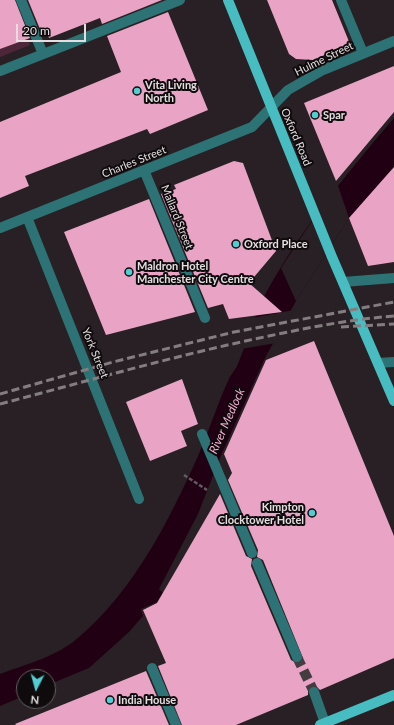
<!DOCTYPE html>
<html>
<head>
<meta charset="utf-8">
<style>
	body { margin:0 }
	#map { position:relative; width:394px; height:725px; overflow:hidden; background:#282024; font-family:Lato,sans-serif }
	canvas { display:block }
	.north { position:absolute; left:16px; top:669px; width:40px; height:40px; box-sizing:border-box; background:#0f0b0d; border:1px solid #645f61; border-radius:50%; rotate:186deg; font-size:11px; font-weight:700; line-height:16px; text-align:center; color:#e4dee0 }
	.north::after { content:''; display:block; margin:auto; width:14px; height:18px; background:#51ccd1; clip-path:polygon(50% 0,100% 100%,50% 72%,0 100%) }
	.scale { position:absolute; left:16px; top:24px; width:70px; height:18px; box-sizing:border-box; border:2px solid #e4dee0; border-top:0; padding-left:5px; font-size:12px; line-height:14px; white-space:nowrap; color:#e4dee0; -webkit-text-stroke:3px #0f0b0d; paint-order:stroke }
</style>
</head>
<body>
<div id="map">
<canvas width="394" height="725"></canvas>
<div class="north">N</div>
<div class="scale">20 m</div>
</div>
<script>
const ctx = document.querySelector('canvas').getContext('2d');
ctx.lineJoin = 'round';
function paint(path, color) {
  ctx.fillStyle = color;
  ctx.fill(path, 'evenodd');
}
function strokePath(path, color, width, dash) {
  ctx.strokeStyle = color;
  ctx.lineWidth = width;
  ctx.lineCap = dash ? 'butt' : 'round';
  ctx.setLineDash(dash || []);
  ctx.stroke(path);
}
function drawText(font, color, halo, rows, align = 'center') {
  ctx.font = font + ' Lato,sans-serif';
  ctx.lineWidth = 4;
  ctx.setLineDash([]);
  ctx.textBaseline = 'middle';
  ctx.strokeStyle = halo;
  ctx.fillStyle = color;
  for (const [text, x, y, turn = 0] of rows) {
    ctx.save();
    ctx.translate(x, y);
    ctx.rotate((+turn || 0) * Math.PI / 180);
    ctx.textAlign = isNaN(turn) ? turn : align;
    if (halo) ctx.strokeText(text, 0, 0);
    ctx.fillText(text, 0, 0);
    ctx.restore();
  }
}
const green = new Path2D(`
	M0 0H13L30 45 0 57Z`);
const water = new Path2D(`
	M394 118V167L349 218 296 301 264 360 222 453 198 514 159 589 163 593 157 602 141 609 143 616 129 632 89 668 48 685V677H24V696L0 706V674C27 664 58 656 79 637 134 590 169 521 198 456 209 431 217 405 228 381 230 375 235 371 237 366 248 341 254 315 267 291 302 228 348 172 394 118Z`);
const pier = new Path2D(`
	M337 183 349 218 296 301 281 268Z
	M294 310 276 343 241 349 252 318Z`);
const building = new Path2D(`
	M0 0H15L30 38 0 49Z
	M28 0H162L102 24 100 18 49 38 47 32 42 34Z
	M267 0H332L350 44 313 60 296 59 289 54Z
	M168 12 208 110 150 134 147 129 25 176 29 186 0 198V122L121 72 107 36Z
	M394 66V112L336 181 304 103Z
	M234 161 243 163 276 251 249 283 282 312 229 319 223 304 208 308 161 194 176 189 174 185Z
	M394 167V262L368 266 349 218Z
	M149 199 195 312 106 335 64 232Z
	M314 341 394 536V658L320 690 316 686H311L308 690V695L236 725H182L158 666 166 663 143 610 157 603 220 494 246 556 252 559 251 566 291 660 297 663 302 661 303 658 263 560 257 557 258 550 228 480 232 473 224 454 266 360Z
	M182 379 198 424 181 431 187 446 150 461 126 402Z
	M146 671 169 725H16L15 724Z`);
const minorTunnel = new Path2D(`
	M297 657 314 692`);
const path = new Path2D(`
	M184 475 207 490`);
const minor = new Path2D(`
	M21 0 43 54
	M341 0 363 53
	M0 71 180 0
	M144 170 205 318
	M27 217 139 499
	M0 228 252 127 288 90 323 70 394 41
	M343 282 394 278
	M378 363 394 362
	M202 434 252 553
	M257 563 297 657
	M152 668 176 725
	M314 692 325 723`);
const major = new Path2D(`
	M228 0 332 257 394 401
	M320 725 394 695`);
const rail = new Path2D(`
	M341 327 394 324
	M0 394 113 362 234 332 394 302
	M0 404C80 383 160 360 241 342 292 331 342 320 394 316`);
const markers = [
	[137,91,4,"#51ccd1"],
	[315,115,4,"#51ccd1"],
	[236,244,4,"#51ccd1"],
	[129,272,4,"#51ccd1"],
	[312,513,4,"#51ccd1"],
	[110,700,4,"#51ccd1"]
];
const streetNames = [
	["Hulme Street",324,59,-26],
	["Oxford Road",296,137,67],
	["Charles Street",134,162,-22],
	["Mallard Street",177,217,68],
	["York Street",95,353,68]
];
const poiNames = [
	["Vita Living",145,85],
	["North",145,98],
	["Spar",323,115],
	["Oxford Place",244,244],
	["Maldron Hotel",137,266],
	["Manchester City Centre",137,279],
	["Kimpton",304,507,"right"],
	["Clocktower Hotel",304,520,"right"],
	["India House",118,700]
];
const waterNames = [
	["River Medlock",227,421,-66]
];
paint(green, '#4d263a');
paint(water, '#220013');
paint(pier, '#282024');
paint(building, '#e8a3c5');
strokePath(minorTunnel, '#443c40', 10, [10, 5]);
strokePath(path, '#635b5f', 2.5, [4, 2]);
strokePath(minor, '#2d7274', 10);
strokePath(major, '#48bdc1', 10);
strokePath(rail, '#847d80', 3, [8, 4]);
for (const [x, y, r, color] of markers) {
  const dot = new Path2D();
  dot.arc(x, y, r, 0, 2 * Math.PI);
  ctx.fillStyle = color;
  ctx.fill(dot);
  strokePath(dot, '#0f0b0d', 1.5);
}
drawText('11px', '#e4dee0', '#0f0b0d', streetNames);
drawText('bold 11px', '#e4dee0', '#0f0b0d', poiNames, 'left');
drawText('italic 12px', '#f8aed3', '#0f0b0d', waterNames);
</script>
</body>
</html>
